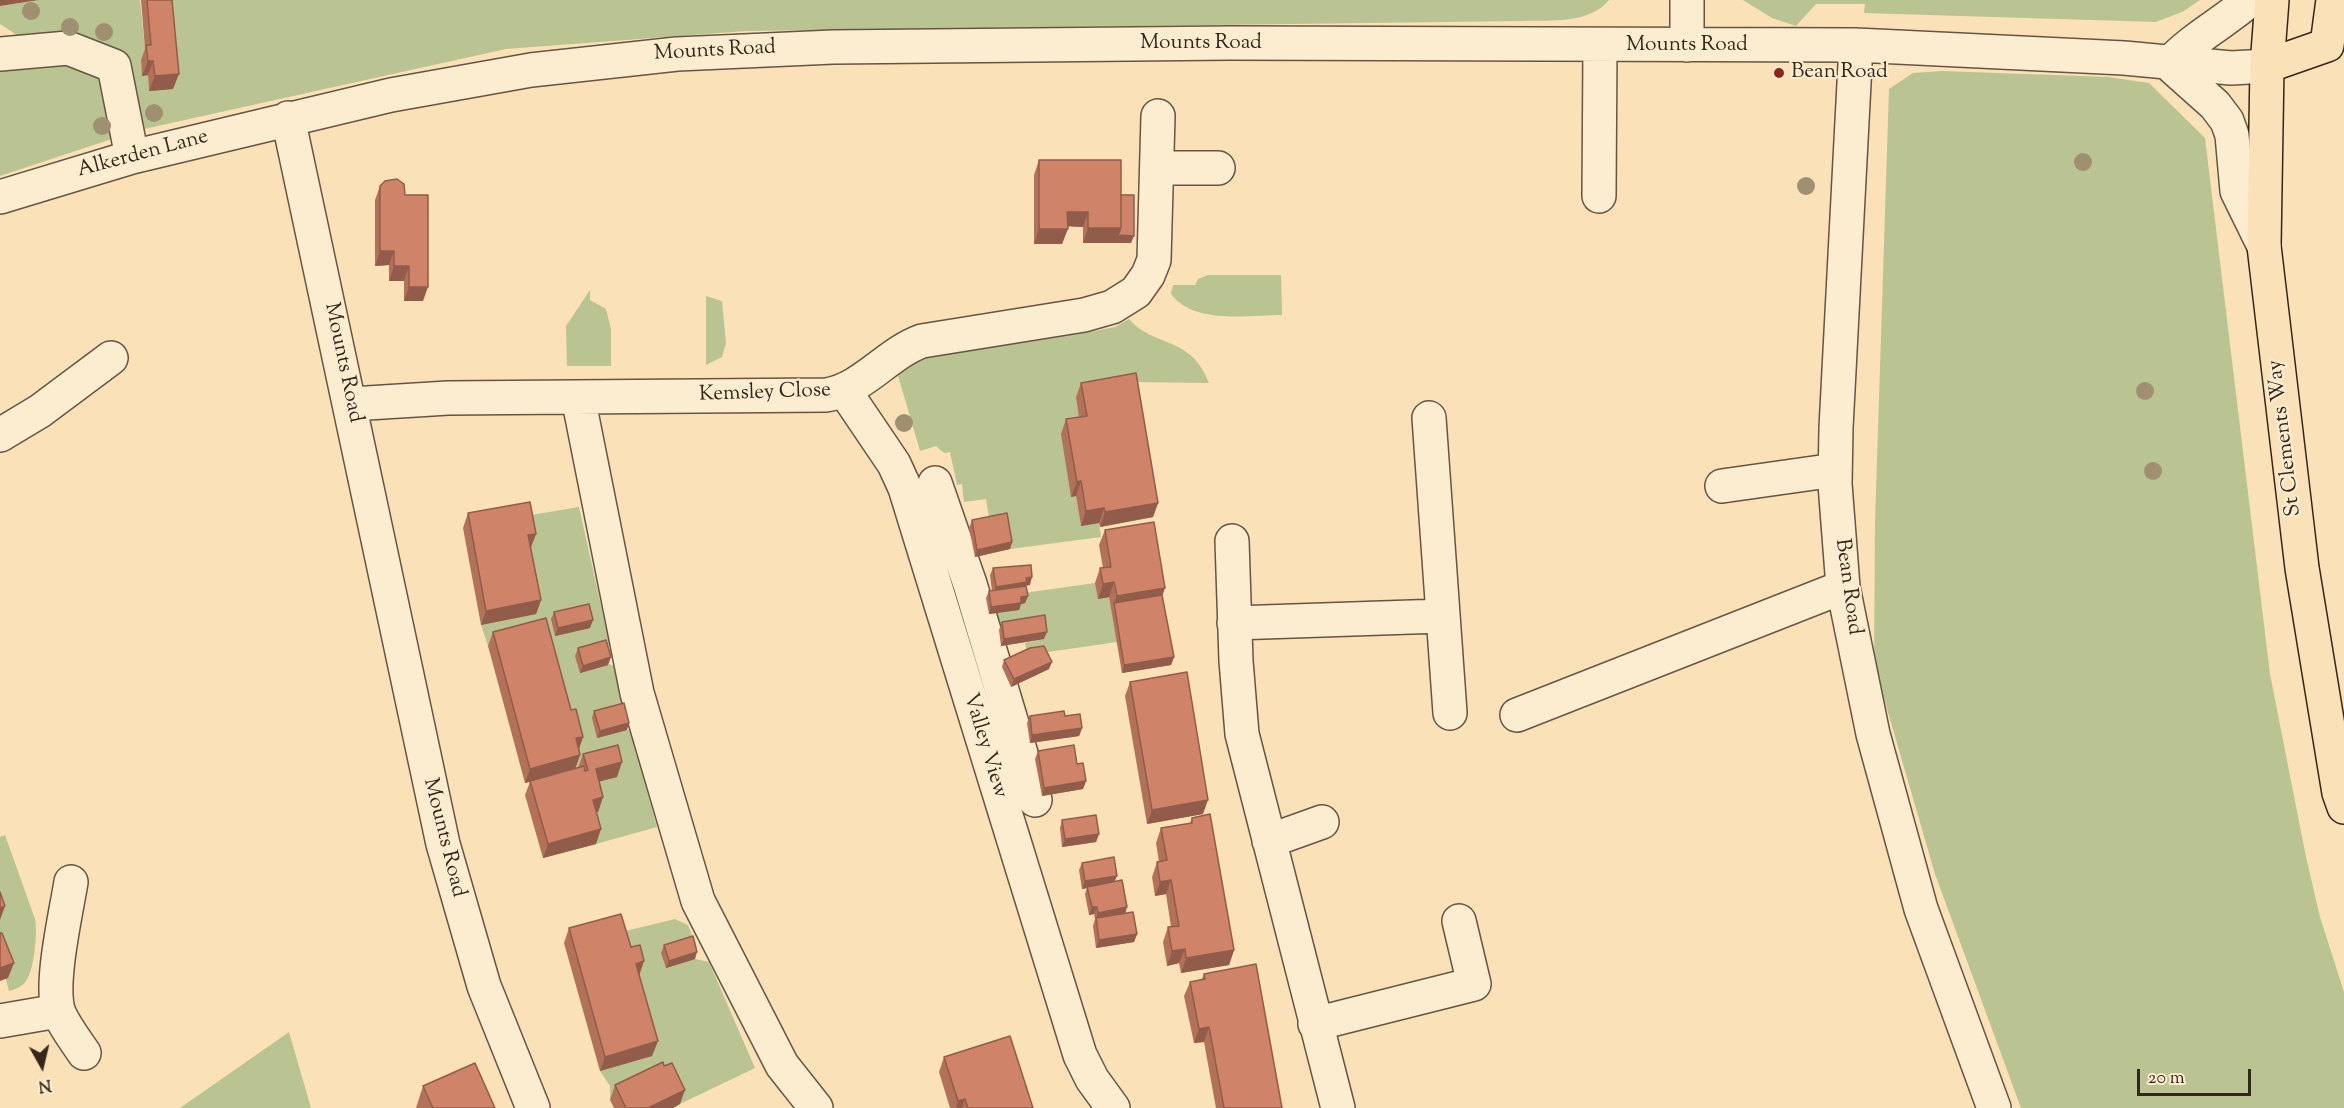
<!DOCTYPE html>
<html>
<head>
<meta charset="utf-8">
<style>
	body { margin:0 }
	#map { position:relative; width:2344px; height:1108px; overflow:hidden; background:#fae1b7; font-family:"Sorts Mill Goudy",serif }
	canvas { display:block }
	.north { position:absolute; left:12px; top:1036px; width:60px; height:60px; -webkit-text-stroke:4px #fcecd0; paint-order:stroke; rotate:172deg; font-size:16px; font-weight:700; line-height:24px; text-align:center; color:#35261d }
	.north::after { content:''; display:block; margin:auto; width:21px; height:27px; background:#35261d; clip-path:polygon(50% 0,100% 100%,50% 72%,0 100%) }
	.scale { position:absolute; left:2137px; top:1069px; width:114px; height:27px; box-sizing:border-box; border:3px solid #35261d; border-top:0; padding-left:8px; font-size:18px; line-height:21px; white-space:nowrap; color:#35261d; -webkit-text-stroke:4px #fcecd0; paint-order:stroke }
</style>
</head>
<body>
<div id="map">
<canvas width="2344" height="1108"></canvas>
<div class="north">N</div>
<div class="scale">20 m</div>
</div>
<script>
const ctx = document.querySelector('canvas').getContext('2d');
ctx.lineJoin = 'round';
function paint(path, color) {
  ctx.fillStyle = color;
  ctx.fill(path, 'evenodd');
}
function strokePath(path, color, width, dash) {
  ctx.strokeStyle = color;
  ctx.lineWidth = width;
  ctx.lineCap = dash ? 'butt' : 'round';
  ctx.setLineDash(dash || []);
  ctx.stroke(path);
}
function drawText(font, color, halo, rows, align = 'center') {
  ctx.font = font + ' "Sorts Mill Goudy",serif';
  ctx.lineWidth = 4.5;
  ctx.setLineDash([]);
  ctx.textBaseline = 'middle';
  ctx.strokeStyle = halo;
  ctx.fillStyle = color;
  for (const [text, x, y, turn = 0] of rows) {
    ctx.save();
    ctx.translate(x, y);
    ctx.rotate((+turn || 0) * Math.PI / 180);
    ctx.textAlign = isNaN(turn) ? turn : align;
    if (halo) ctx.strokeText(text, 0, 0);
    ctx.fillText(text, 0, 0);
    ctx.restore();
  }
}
const green = new Path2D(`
	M39 0H140L146 59 141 60 142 75H148L149 91 165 0H1609C1590 24 1551 20 1523 21L746 31 506 49 135 131 128 91 26 41 0 24V6Z
	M1743 0H2200L2184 11 2156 22 1864 13 1865 4H1816L1796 26 1772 18Z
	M0 39 102 72 124 135 0 176Z
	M1942 71 2108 77 2149 83 2205 138 2270 674 2306 857 2320 917 2344 992V1108H2021L1935 874 1874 664 1875 522 1889 89 1913 73Z
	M1208 275H1281L1282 315C1249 315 1194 325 1171 294L1173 285H1195L1198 279Z
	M590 290V300L606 309 611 329V366H567L566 326Z
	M706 296 722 301 726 343 722 357 706 365Z
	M1129 319C1154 348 1191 335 1209 383L1131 382 1081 430 1072 497 1076 496 1081 526 1099 523 1101 537 1010 549 1004 521 990 523 986 499 964 502 962 484 957 485 950 452 944 453 936 446 920 451 897 372 916 358 1084 333 1115 327Z
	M579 507 610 646 603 648 608 664 615 666 625 709 627 730 631 731 657 827 596 844 575 769 488 646 481 625 535 614 525 516Z
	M1095 583 1109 597 1117 642 1027 655 1025 643 1044 639 999 630 989 614 1024 593Z
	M5 835 35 919C38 932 34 971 26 981 22 987 16 989 9 991L0 956V837Z
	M675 919 688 925 695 943 691 944 695 959 709 962 755 1068 680 1104 667 1078 610 1100V1086L600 1071 652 1056 617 933Z
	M289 1032 311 1108H180Z`);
const minor = new Path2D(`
	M1687 45V0
	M1856 45 1836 428 1835 484 1843 587 1873 734 1921 909 1994 1108
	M0 54 68 48 114 66 132 157
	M2169 64 2215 105 2227 121 2232 135 2237 191 2264 246
	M2169 64C2193 38 2223 23 2250 0
	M288 118 443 844 484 986 533 1108
	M1157 168H1218
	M1599 196 1600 46
	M0 197 132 157 391 95 531 70 677 54 833 47 1231 43 1856 45 2124 58 2231 68 2267 66
	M844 390 894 464 905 488 1080 1055 1092 1079 1113 1108
	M578 397 637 693 698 901 782 1065 816 1108
	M351 404 448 398 826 395C862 390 888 353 922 341L1084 315 1112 307 1136 292 1148 275 1154 260 1158 116
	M1429 418 1450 713
	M0 435 40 411 111 358
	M935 483 970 584 1035 800
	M1722 486 1835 470
	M1232 541 1236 661 1242 734 1338 1108
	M1234 623 1441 616
	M1517 715 1843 587
	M1269 841 1322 822
	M71 882C66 913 49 986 59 1013 65 1027 76 1041 84 1053
	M0 1021 58 1011
	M1315 1024 1474 984 1459 921`);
const major = new Path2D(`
	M2272 0 2267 66 2264 246 2302 568 2339 793 2344 807
	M2267 66 2327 45 2333 0`);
const trees = [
	[31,11],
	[70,27],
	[104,32],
	[154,113],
	[102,126],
	[2083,162],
	[1806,186],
	[2145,391],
	[904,423],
	[2153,471]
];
const wall = new Path2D(`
	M141 0H172L173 89 149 91 148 75 142 76 141 60 145 49Z
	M1039 160 1121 195 1131 243H1083V227L1068 226 1062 244H1034V175Z
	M380 186 405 195 423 301H404V281H389V265L375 266V200Z
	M1081 383 1158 503 1153 517 1100 527 1099 523 1081 526 1076 496 1071 497 1061 434 1066 419 1079 417 1076 397Z
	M468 513 536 534 531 547 541 600 536 614 481 625 463 528Z
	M972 520 1012 542 1010 549 975 557 969 528Z
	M1105 530 1162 595 1174 657 1171 665 1122 673 1109 597 1098 599 1095 583 1100 568H1103L1099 545Z
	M993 568 1030 585 1026 586 1028 596 1025 603 1021 604 1019 610 989 614 986 598 989 591H992L990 575Z
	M554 612 590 628 555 636 551 619Z
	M1002 622 1044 639 1001 646 999 630Z
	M493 632 571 710 583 737 579 749 580 755 575 769 578 768 583 754 617 777 599 781 603 797 598 812H596V844L543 858 525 795 530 782 525 783 488 646Z
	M578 648 608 665 580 673 575 656Z
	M1004 660 1049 669 1011 687 1002 667Z
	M1130 682 1203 814 1147 824 1125 696Z
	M594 711 627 730 597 738 592 718Z
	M1030 716H1065L1082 728 1079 736 1030 743 1027 723Z
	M1038 751 1077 764 1086 781 1083 789 1042 796 1035 759Z
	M1192 818 1234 950 1229 965 1181 973 1179 963 1167 966 1163 942 1168 927H1171L1166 894 1155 896 1152 877 1157 862H1159L1156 843 1161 828 1190 823Z
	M1062 820 1099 834 1096 842 1062 847 1060 828Z
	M1082 863 1115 881 1125 914 1137 934 1134 942 1096 948 1093 926 1095 919 1094 914 1089 915 1085 894 1087 888 1082 889 1079 870Z
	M569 928 639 975 652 1056 600 1071 564 943Z
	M664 945 695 959 666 968 661 953Z
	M1204 974 1282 1108H1216L1204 1042 1194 1043 1184 996 1190 982 1202 979Z
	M944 1057 1033 1108H950L939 1072Z
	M615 1085 680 1104 673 1108H614L610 1100Z
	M423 1086 495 1108H416Z`);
const shadedWall = new Path2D(`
	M0 0H39L0 6Z
	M148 61H153L148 75 142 76Z
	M179 74 173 89 149 91 155 76Z
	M1067 212H1088L1083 227 1062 226Z
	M1088 228H1121L1134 236 1131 243H1083Z
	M1039 229H1068L1062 244H1034Z
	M380 251H394L389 265 375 266Z
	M394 266H409L404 281H389Z
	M409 287H428L423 301H404Z
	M1081 481 1076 496 1071 497 1077 482Z
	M1158 503 1153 517 1100 527 1105 512Z
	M1104 508 1099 523 1081 526 1086 511Z
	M536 534 530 549 528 535Z
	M1012 542 1010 549 975 557 977 550Z
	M1032 577 1030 585H1026L1025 589 993 594 996 587Z
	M1114 582 1109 597 1098 599 1103 584Z
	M1165 588 1160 603H1114L1117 596Z
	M1028 596 1025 603 1021 604 1019 610 989 614 991 607 1021 597Z
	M541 600 536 614 481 625 486 611Z
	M593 620 590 628 555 636 558 628Z
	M1047 632 1044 639 1001 646 1004 639Z
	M611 657 608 665 580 673 583 666Z
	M1174 657 1171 665 1122 673 1124 665Z
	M1052 662 1049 669 1011 687 1014 679Z
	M629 723 627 730 597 738 600 731Z
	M1082 728 1079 736 1030 743 1032 735Z
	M583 737 578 751 576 738Z
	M580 755 575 769 525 783 530 769Z
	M622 762 617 777 590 784 596 769Z
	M1086 781 1083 789 1042 796 1044 788Z
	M603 797 598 812 587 814 593 800Z
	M1208 800 1203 814 1147 824 1152 810Z
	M601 829 596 844 543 858 548 844Z
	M1099 834 1096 842 1062 847 1065 839Z
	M1117 876 1114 883 1082 889 1085 881Z
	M1171 880 1166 894 1155 896 1160 882Z
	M5 906 0 920V908Z
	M1092 907H1097L1094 914 1089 915Z
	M1127 907 1125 915 1096 920 1098 913Z
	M1137 934 1134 942 1096 948 1099 940Z
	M1185 949 1179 963 1167 966 1172 951Z
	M1234 950 1229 965 1181 973 1186 958Z
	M697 952 695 959 666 968 669 961Z
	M644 961 639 976 636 964Z
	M14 963 8 978 0 981V968Z
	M1209 1027 1204 1042 1194 1043 1199 1029Z
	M658 1041 652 1056 600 1071 605 1057Z
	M685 1090 680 1104 673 1108H648Z
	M965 1099 962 1108H956L958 1101Z`);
const building = new Path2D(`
	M147 0H172L179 74 155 76 153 61H148L146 45H151Z
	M1039 160H1121V228H1088V212H1067L1068 229H1039Z
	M397 179 404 184 405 195H428V287H409V266H394V251H380V186L385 181Z
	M1121 195H1134V236L1118 235 1121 228Z
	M1136 373 1158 503 1105 512 1104 508 1086 511 1081 481 1077 482 1066 419 1087 416 1081 383Z
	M530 502 536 534 528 535 541 600 486 611 468 513Z
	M1007 513 1012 542 977 550 972 520Z
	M1154 522 1165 588 1117 596 1114 582 1103 584 1100 568 1111 567 1105 530Z
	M1031 565 1032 577 1026 578 1027 582 996 587 993 568Z
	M1026 586 1028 596 1021 597V603L991 607 989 591Z
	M1162 595 1174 657 1124 665 1114 603Z
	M589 604 593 620 558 628 554 612Z
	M1045 615 1047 632 1004 639 1002 622Z
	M546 618 571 710 576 709 583 737 576 738 580 755 530 769 493 632Z
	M606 640 611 657 583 666 578 648Z
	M1044 646 1052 662 1014 679 1004 660 1030 648Z
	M1187 672 1208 800 1152 810 1130 682Z
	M624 703 629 723 600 731 594 711Z
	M1064 711 1065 716 1080 714 1082 728 1032 735 1030 716Z
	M618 745 622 762 596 769 603 797 593 800 601 829 548 844 530 781 584 766 585 771 588 770 583 754Z
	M1074 745 1077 764 1083 763 1086 781 1044 788 1038 751Z
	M1210 814 1234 950 1186 958 1185 949 1172 951 1168 927 1179 926 1171 880 1160 882 1157 862 1167 860 1161 828 1192 823V818Z
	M1096 815 1099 834 1065 839 1062 820Z
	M1114 857 1117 876 1085 881 1082 863Z
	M1122 880 1127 907 1098 913 1097 907H1092L1087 887Z
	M0 892 5 906 0 908Z
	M1133 912 1137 934 1099 940 1096 918Z
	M621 914 631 947 640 945 644 961 636 964 658 1041 605 1057 569 928Z
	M0 933H2L14 963 0 968Z
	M693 936 697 952 669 961 664 945Z
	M1256 964 1282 1108H1224L1209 1027 1199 1029 1190 982 1205 979 1204 974Z
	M1010 1036 1033 1108H968L965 1099 958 1101 944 1057Z
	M663 1062 664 1066 672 1063 685 1090 648 1108H626L615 1085Z
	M475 1063 495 1108H433L423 1086Z`);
const markers = [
	[1779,73,6,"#8f2418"]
];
const streetNames = [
	["Mounts Road",1201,44],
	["Mounts Road",1687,46],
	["Mounts Road",715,52,-3],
	["Alkerden Lane",143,155,-15],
	["Mounts Road",342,363,78],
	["Kemsley Close",765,394,-2],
	["St Clements Way",2286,438,-97],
	["Bean Road",1847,587,82],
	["Valley View",984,746,73],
	["Mounts Road",443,838,76]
];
const poiNames = [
	["Bean Road",1791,73]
];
paint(green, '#b9c492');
strokePath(minor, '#654', 36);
strokePath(major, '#35261d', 36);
strokePath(minor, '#fcecd0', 33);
strokePath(major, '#fae1b7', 33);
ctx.fillStyle = '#a09072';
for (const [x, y] of trees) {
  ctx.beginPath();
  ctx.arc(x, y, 9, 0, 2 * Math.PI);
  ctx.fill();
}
paint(wall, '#b2725a');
paint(shadedWall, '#915c4a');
paint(building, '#cf8469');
strokePath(building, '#915c4a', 1.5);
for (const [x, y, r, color] of markers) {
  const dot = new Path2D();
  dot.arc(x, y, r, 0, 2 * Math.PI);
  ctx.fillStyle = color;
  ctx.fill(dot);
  strokePath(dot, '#fcecd0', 2);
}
drawText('21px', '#35261d', '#fcecd0', streetNames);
drawText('21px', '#35261d', '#fcecd0', poiNames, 'left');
</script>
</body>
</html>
